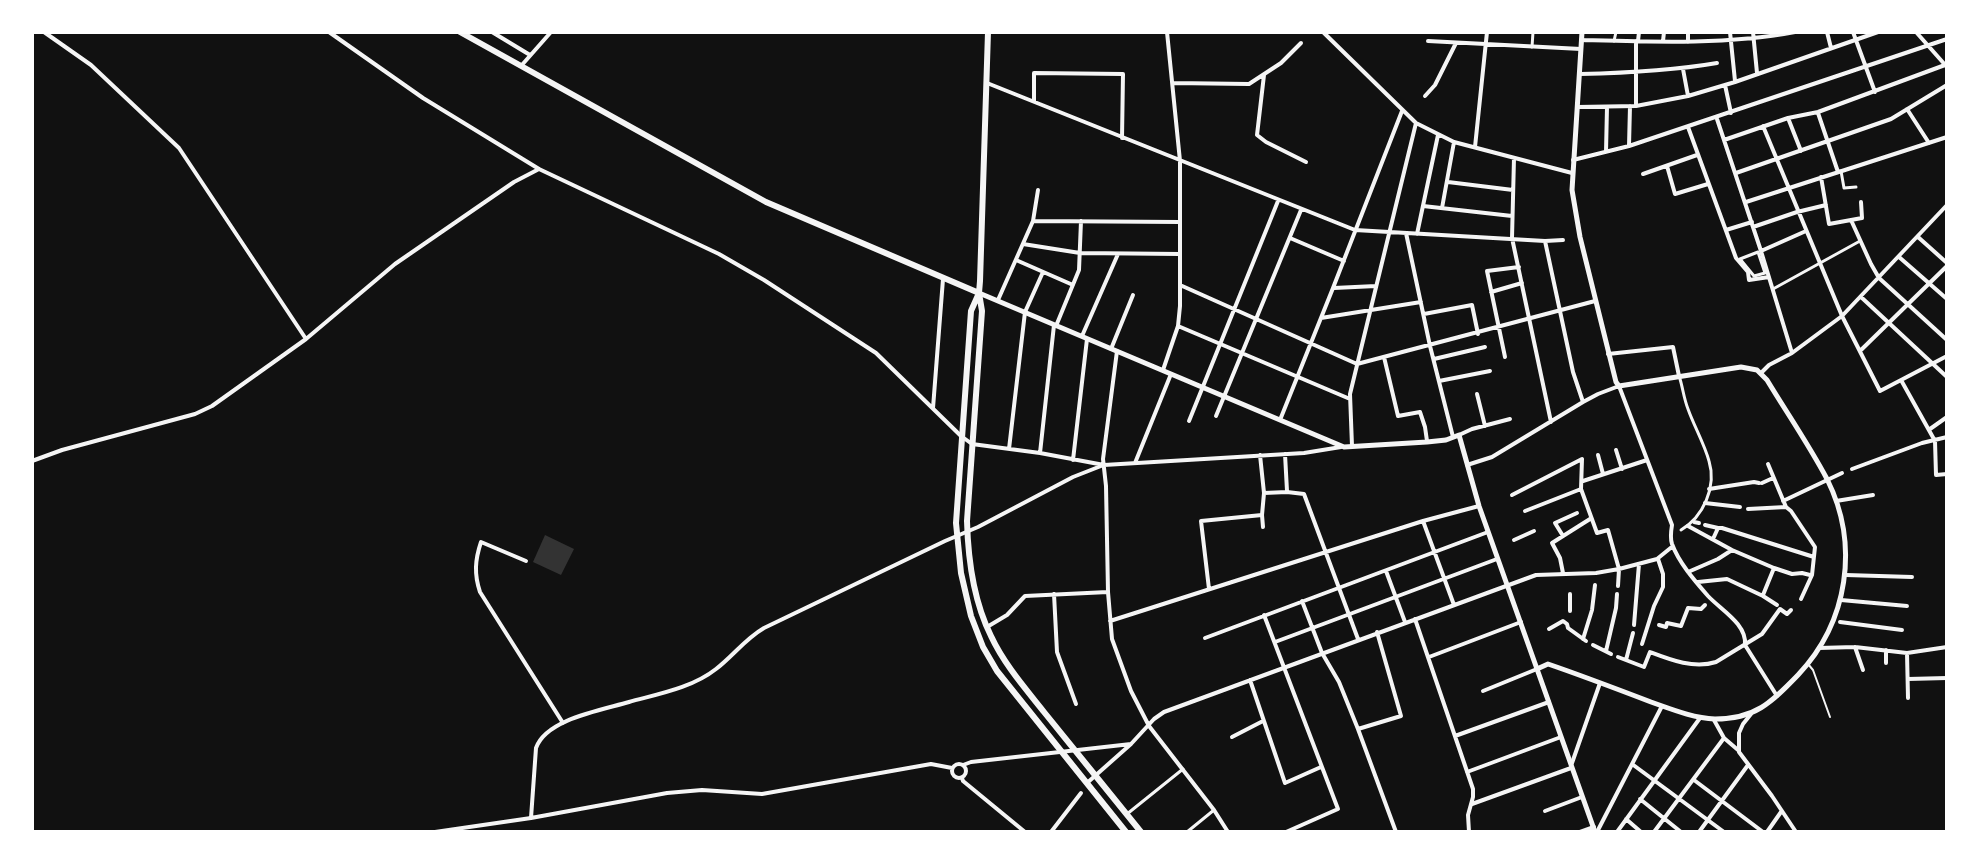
<!DOCTYPE html>
<html>
<head>
<meta charset="utf-8">
<style>
	body { margin:0 }
	#map { position:relative; width:1979px; height:864px; overflow:hidden; background:#111; font-family:Poppins,sans-serif }
	canvas { display:block }
	.frame { position:absolute; inset:0; border:34px solid #fff; pointer-events:none }
</style>
</head>
<body>
<div id="map">
<canvas width="1979" height="864"></canvas>
<div class="frame"></div>
</div>
<script>
const ctx = document.querySelector('canvas').getContext('2d');
ctx.lineJoin = 'round';
function paint(path, color) {
  ctx.fillStyle = color;
  ctx.fill(path, 'evenodd');
}
function strokePath(path, color, width, dash) {
  ctx.strokeStyle = color;
  ctx.lineWidth = width;
  ctx.lineCap = dash ? 'butt' : 'round';
  ctx.setLineDash(dash || []);
  ctx.stroke(path);
}
const water = new Path2D(`
	M545 535 574 549 561 575 533 562Z`);
const service = new Path2D(`
	M1808 664 1813 670 1830 717`);
const pedestrian = new Path2D(`
	M1614 41 1616 32
	M1532 47 1533 32
	M1841 171 1844 188 1856 187
	M1758 252 1765 273 1754 276 1740 259Z
	M1773 289 1860 241
	M1680 379C1683 389 1684 399 1688 409 1694 426 1704 443 1709 461 1717 487 1703 517 1681 530
	M1127 814 1183 769
	M1187 832 1214 810`);
const minor = new Path2D(`
	M44 32 91 65 179 148 306 339
	M329 32 423 98 539 169 719 254 764 280 876 353 961 436 972 444 1040 453 1104 465 1304 453 1341 447
	M492 32 530 55
	M1323 32 1416 123 1454 142 1572 173
	M1688 32V42
	M1730 32 1735 81
	M1753 32 1757 73
	M1827 32 1831 48
	M1853 32 1875 92
	M1916 32 1947 67
	M1581 40C1652 42 1725 45 1795 32
	M1428 41 1581 49
	M1636 41V106
	M1638 41 1639 32
	M1663 41 1664 32
	M521 66 551 32
	M1683 69 1688 96
	M1580 74C1626 73 1671 71 1717 63
	M1264 75 1257 135 1266 142 1306 162
	M987 83 1355 230 1545 241 1563 240
	M1173 83 1249 84 1281 63 1301 43
	M1725 85 1731 113
	M1425 96 1435 85 1456 43
	M1034 101V73L1123 74 1122 138
	M1577 107 1636 106 1688 96 1735 82 1878 32
	M1907 109 1929 143
	M1818 113 1838 172
	M1788 118 1801 151
	M1717 119 1761 251 1792 353
	M1763 126 1842 316 1880 391 1947 356
	M1688 127 1736 258 1748 272 1749 280 1769 277
	M1724 140 1788 118 1818 112 1945 65
	M1629 146 1630 106
	M1475 147 1487 32
	M1606 152 1607 107
	M1514 158 1512 238 1551 422
	M1573 160 1629 146 1947 39
	M1667 166 1675 194 1708 184
	M1736 173 1891 119 1947 85
	M1643 174 1697 155
	M1821 177 1829 224 1862 218 1861 202
	M1448 182 1513 190
	M1746 202 1947 137
	M1423 206 1512 216
	M1442 208 1454 142
	M1851 220 1871 264 1879 278 1947 340
	M1033 221 1180 222
	M1753 227 1797 212 1826 205
	M1726 230 1752 222
	M1406 233 1430 346 1453 437
	M1417 234 1438 135
	M1918 237 1947 263
	M1290 238 1344 261
	M1545 241 1573 372 1583 402
	M1023 244 1080 253 1180 254
	M1761 251 1806 231
	M1899 257 1947 299
	M1016 260 1073 285
	M1180 285 1357 364 1595 301
	M1334 288 1376 286
	M1491 292 1522 283
	M1861 297 1947 377
	M998 300 1033 221 1038 190
	M1424 314 1472 305 1478 334
	M1321 318 1421 302
	M1056 326 1079 270 1081 221
	M1178 326 1350 399
	M1082 336 1118 254
	M1111 349 1133 295
	M1117 351 1103 459 1106 486 1108 592 1112 639 1131 691 1149 726 1214 810 1228 832
	M1860 351 1947 266
	M1608 354 1673 347 1679 376
	M1384 357 1398 416 1420 412 1425 427 1427 441
	M1505 357 1487 271 1519 267
	M1434 359 1485 347
	M1163 370 1178 326 1180 306V161L1167 32
	M1761 373 1769 365 1792 353 1842 316 1947 205
	M1901 380 1935 441 1936 475 1947 474
	M1439 381 1490 371
	M1477 394 1485 426
	M933 408 943 279
	M1216 416 1301 210
	M1280 420 1333 288 1402 111
	M1189 421 1278 201
	M1930 429 1947 417
	M1459 435 1472 429 1510 419
	M1352 446 1350 394 1416 123
	M1009 449 1025 312 1043 272
	M1616 450 1622 469
	M1040 453 1054 325
	M1285 454 1287 491
	M1260 455 1264 493 1262 515 1263 527
	M1598 455 1603 474
	M1073 460 1087 339
	M32 461 62 450 195 414 212 406 306 339 395 264 514 182 539 169
	M1135 463 1171 374
	M1768 464 1786 507 1791 511 1815 547 1812 575 1801 599
	M1467 465 1492 457 1583 402 1598 394 1619 386 1672 525C1671 531 1670 538 1672 544 1679 563 1695 581 1708 596 1721 610 1747 624 1745 645L1777 696
	M1852 469 1922 443 1947 437
	M1583 481 1647 460
	M1762 483 1773 478
	M1709 489 1754 482 1759 483
	M1264 493 1287 492 1304 494 1358 639
	M1512 495 1582 459 1581 489 1597 533 1608 530 1619 569 1618 586
	M1783 501 1842 473
	M1836 501 1873 495
	M1705 503 1740 507
	M1748 509 1786 507
	M1525 511 1581 489
	M1423 521 1454 605
	M1694 522 1699 523
	M1705 525 1718 528
	M1688 526 1732 550 1774 568 1792 574 1802 573 1810 575
	M1563 536 1555 523 1577 513
	M1713 539 1718 528H1722L1814 557
	M1514 540 1534 531
	M526 561 481 542C475 560 474 574 480 592L563 723
	M1386 571 1405 622
	M1688 572 1718 559 1732 550
	M1563 573 1560 558 1552 543 1590 519
	M1846 575 1912 577
	M1698 582 1727 579 1763 596 1777 605
	M1209 589 1201 521 1262 515
	M1054 594 1057 652 1076 704
	M1763 595 1774 568
	M1841 600 1907 606
	M1302 601 1322 653 1339 682 1358 729 1396 832
	M1570 611V594
	M1264 615 1338 809 1286 832
	M1415 619 1473 789V797L1468 815 1469 832
	M1110 621 1423 521 1479 506
	M1840 622 1902 630
	M1634 625 1639 564
	M1659 625 1666 627 1667 623 1681 626 1688 608 1701 609 1705 605
	M987 627 1007 615 1025 596 1108 592
	M1549 629 1563 621 1567 624 1568 628 1586 641
	M1205 638 1488 532
	M1583 639 1592 610 1595 585
	M1275 642 1497 559
	M1642 644 1654 606 1663 587V574L1658 559
	M1593 645 1611 654
	M1855 647 1863 670
	M1819 648 1855 647 1907 653 1947 647
	M1886 650V663
	M1606 651 1616 608 1617 594
	M1907 653 1908 698
	M1429 657 1521 622
	M1618 657 1644 667 1650 652C1671 660 1694 669 1716 662L1762 634 1780 609 1787 614 1791 610
	M1626 660 1633 633
	M1908 679 1947 678
	M1250 680 1285 783 1321 767
	M1483 691 1537 669
	M1751 714 1743 724 1739 733V752L1772 796 1796 832
	M1714 720 1724 738 1738 750
	M1358 729 1401 716 1377 632
	M1455 736 1549 702
	M1232 737 1263 721
	M1572 763 1600 683
	M952 771a7 7 0 1 1 14 0a7 7 0 1 1-14 0Z
	M1632 764 1724 832
	M963 765 971 762 1131 744
	M1467 772 1561 737
	M962 778 963 781 1025 832
	M1694 780 1763 832
	M1087 783 1131 744 1154 719 1164 712 1536 575 1596 573 1619 569 1657 559 1673 546
	M1640 799 1681 832
	M1472 804 1571 768
	M1545 811 1582 797
	M531 818 536 748C546 719 602 710 629 702 658 694 692 688 716 669 733 656 745 639 764 628L945 541 978 527 1073 477 1101 466
	M1626 819 1641 832
	M435 832 531 818 667 793 702 790 762 794 931 764 952 768
	M1051 832 1081 793
	M1580 832 1594 827
	M1597 832 1662 706
	M1617 832 1700 718
	M1654 832 1724 738
	M1699 832 1748 765
	M1767 832 1781 812`);
const tertiary = new Path2D(`
	M979 293 1344 447 1427 442 1446 440 1459 435 1479 506 1537 669 1548 664C1583 676 1617 689 1651 702 1671 709 1693 718 1715 719 1755 719 1771 703 1798 675 1848 622 1860 545 1827 479 1809 445 1787 413 1767 380L1757 370 1741 367 1619 386 1616 382 1580 237 1572 190 1582 32
	M1537 669 1595 832`);
const secondary = new Path2D(`
	M460 32 766 202 979 293
	M988 32 980 281 979 293 971 311 956 523 961 573 971 616 983 647 997 671 1126 832
	M979 293 982 311 967 521C968 559 974 602 991 636 1004 664 1025 688 1044 712 1076 752 1109 792 1141 832`);
paint(water, '#333');
strokePath(service, '#f5f5f5', 2);
strokePath(pedestrian, '#f5f5f5', 3);
strokePath(minor, '#f5f5f5', 4);
strokePath(tertiary, '#f5f5f5', 5);
strokePath(secondary, '#f5f5f5', 6);
</script>
</body>
</html>
